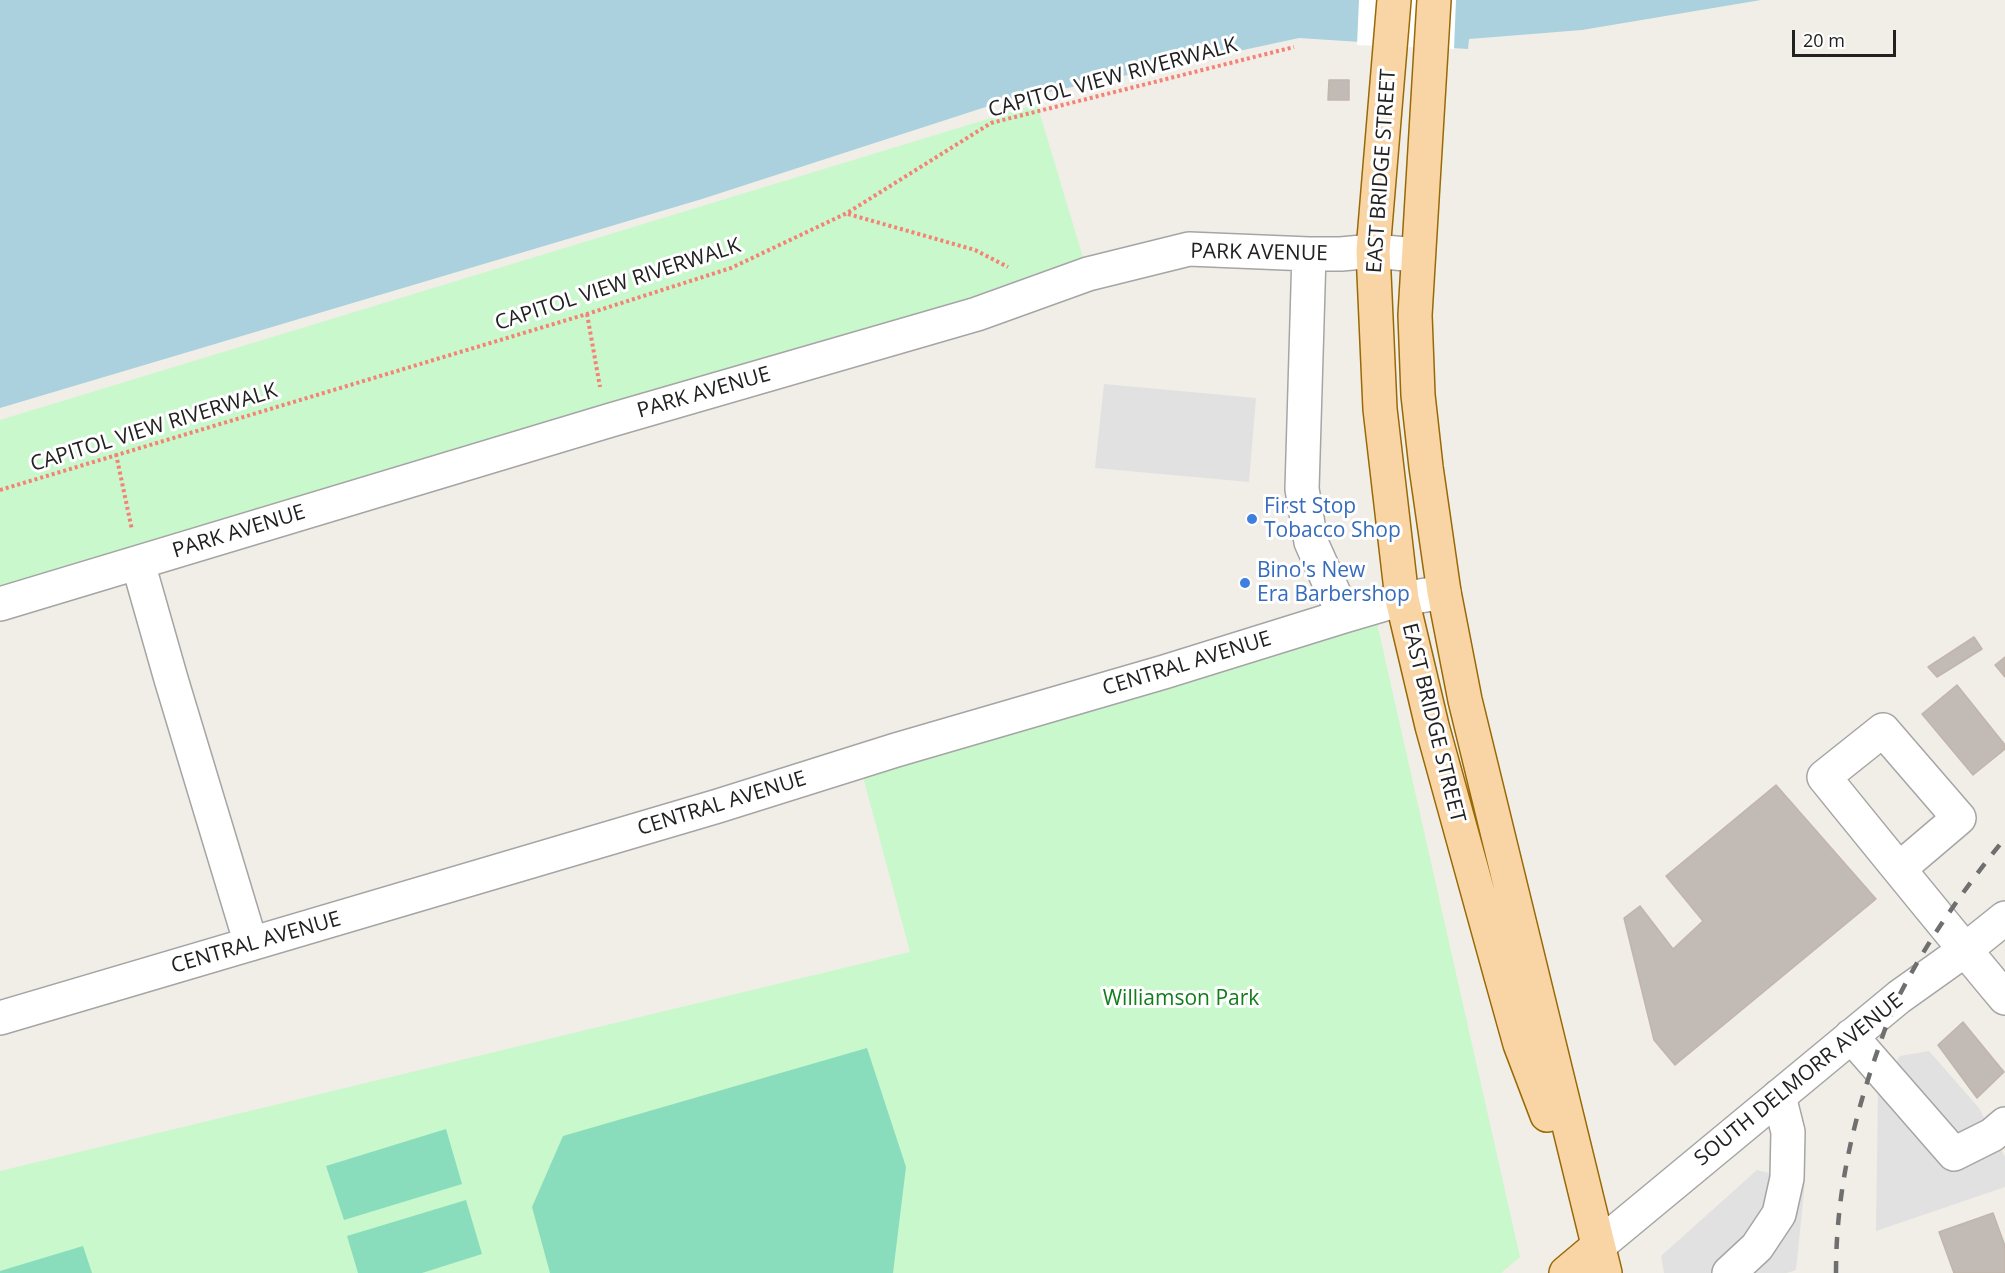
<!DOCTYPE html>
<html>
<head>
<meta charset="utf-8">
<style>
	body { margin:0 }
	#map { position:relative; width:2005px; height:1273px; overflow:hidden; background:#f1eee8; font-family:"Open Sans",sans-serif }
	canvas { display:block }
	.scale { position:absolute; left:1792px; top:30px; width:104px; height:27px; box-sizing:border-box; border:3px solid #212121; border-top:0; padding-left:8px; font-size:18px; line-height:21px; white-space:nowrap; color:#212121; -webkit-text-stroke:4px #fff; paint-order:stroke }
</style>
</head>
<body>
<div id="map">
<canvas width="2005" height="1273"></canvas>
<div class="scale">20 m</div>
</div>
<script>
const ctx = document.querySelector('canvas').getContext('2d');
ctx.lineJoin = 'round';
function paint(path, color) {
  ctx.fillStyle = color;
  ctx.fill(path, 'evenodd');
}
function strokePath(path, color, width, dash) {
  ctx.strokeStyle = color;
  ctx.lineWidth = width;
  ctx.lineCap = dash ? 'butt' : 'round';
  ctx.setLineDash(dash || []);
  ctx.stroke(path);
}
function drawText(font, color, halo, rows, align = 'center') {
  ctx.font = font + ' "Open Sans",sans-serif';
  ctx.lineWidth = 6;
  ctx.setLineDash([]);
  ctx.textBaseline = 'middle';
  ctx.strokeStyle = halo;
  ctx.fillStyle = color;
  for (const [text, x, y, turn = 0] of rows) {
    ctx.save();
    ctx.translate(x, y);
    ctx.rotate((+turn || 0) * Math.PI / 180);
    ctx.textAlign = isNaN(turn) ? turn : align;
    if (halo) ctx.strokeText(text, 0, 0);
    ctx.fillText(text, 0, 0);
    ctx.restore();
  }
}
const park = new Path2D(`
	M1037 104 1088 274 0 598V420Z
	M1377 623 1520 1257 1501 1273H0V1171L910 952 859 762Z`);
const pitch = new Path2D(`
	M867 1048 906 1167 893 1273H550L532 1207 563 1136Z
	M446 1129 462 1184 344 1220 326 1166Z
	M466 1200 482 1254 422 1273H358L347 1236Z
	M83 1246 92 1273H0V1271Z`);
const parking = new Path2D(`
	M1104 384 1256 398 1249 482 1095 468Z
	M1929 1051 1979 1108 2005 1157V1187L1876 1231 1878 1090 1900 1056Z
	M1757 1170 1805 1182 1796 1270 1787 1273H1664L1661 1256Z`);
const water = new Path2D(`
	M0 0H1761L1582 30 1469 39 1468 49 1299 38 998 103 702 199 0 408Z`);
const pier = new Path2D(`
	M1359 0H1456L1454 49 1357 45Z`);
const building = new Path2D(`
	M1329 80H1349V100H1328Z
	M1974 637 1982 649 1937 677 1928 667Z
	M2005 657V677L1995 665Z
	M1957 685 2005 745V749L1973 775 1922 714Z
	M1776 785 1876 899 1675 1065 1654 1040 1624 918 1640 906 1673 949 1703 921 1666 876Z
	M1963 1022 2004 1072 1977 1098 1938 1045Z
	M1993 1213 2005 1246V1273H1954L1939 1232Z`);
const path = new Path2D(`
	M848 214 975 250 1008 267
	M587 314 600 387
	M116 454 132 530
	M0 490 587 314 731 268 847 213 991 123 1294 47`);
const minor = new Path2D(`
	M1309 254 1302 489 1311 542 1344 616
	M138 563 171 679 251 944
	M0 604 611 420 977 314 1088 274 1189 249 1309 254H1341L1373 251 1417 255
	M1899 869 1959 818 1883 730 1824 777C1884 851 1944 925 2005 998
	M0 1018 718 806 896 750 1164 672 1344 616 1402 599 1444 592
	M1851 1036 1954 1154 1992 1135 2005 1124
	M1597 1247 1899 997 1965 950 2005 918
	M1729 1273 1757 1247 1779 1214 1787 1178 1788 1132 1779 1096`);
const major = new Path2D(`
	M1394 0 1373 251 1380 409 1402 599 1432 726 1501 976 1520 1044 1547 1115
	M1434 0 1415 315 1418 395 1426 467 1444 592 1465 700 1605 1273
	M1566 1273 1597 1247`);
const rail = new Path2D(`
	M1836 1273C1836 1200 1850 1133 1873 1064 1881 1041 1888 1018 1899 996 1928 939 1965 888 2005 838`);
const markers = [
	[1252,519,6,"#3f7fe0"],
	[1245,583,6,"#3f7fe0"]
];
const streetNames = [
	["CAPITOL VIEW RIVERWALK",1113,78,-15],
	["EAST BRIDGE STREET",1382,171,-86],
	["PARK AVENUE",1259,253,1],
	["CAPITOL VIEW RIVERWALK",618,285,-18],
	["PARK AVENUE",704,393,-16],
	["CAPITOL VIEW RIVERWALK",154,428,-17],
	["PARK AVENUE",239,532,-17],
	["CENTRAL AVENUE",1187,664,-17],
	["EAST BRIDGE STREET",1433,723,76],
	["CENTRAL AVENUE",722,804,-17],
	["CENTRAL AVENUE",256,943,-16],
	["SOUTH DELMORR AVENUE",1799,1080,-39]
];
const shopNames = [
	["First Stop",1264,507],
	["Tobacco Shop",1264,531],
	["Bino's New",1257,571],
	["Era Barbershop",1257,595]
];
const parkNames = [
	["Williamson Park",1181,999]
];
paint(park, '#c8f8cc');
paint(pitch, '#89ddbd');
paint(parking, '#e1e1e1');
paint(water, '#aad1dd');
paint(pier, '#fff');
paint(building, '#c2bab4');
strokePath(building, '#c2b5ab', 1.5);
strokePath(minor, '#a5a5a5', 36);
strokePath(major, '#996905', 36);
strokePath(path, '#f58275', 4, [3, 3]);
strokePath(minor, '#fff', 33);
strokePath(major, '#f9d5a5', 33);
strokePath(rail, '#6f6f6f', 4.5, [12, 12]);
for (const [x, y, r, color] of markers) {
  const dot = new Path2D();
  dot.arc(x, y, r, 0, 2 * Math.PI);
  ctx.fillStyle = color;
  ctx.fill(dot);
  strokePath(dot, '#fff', 2);
}
drawText('21px', '#212121', '#fff', streetNames);
drawText('21px', '#366cbe', '#fff', shopNames, 'left');
drawText('21px', '#107e19', '#fff', parkNames);
</script>
</body>
</html>
